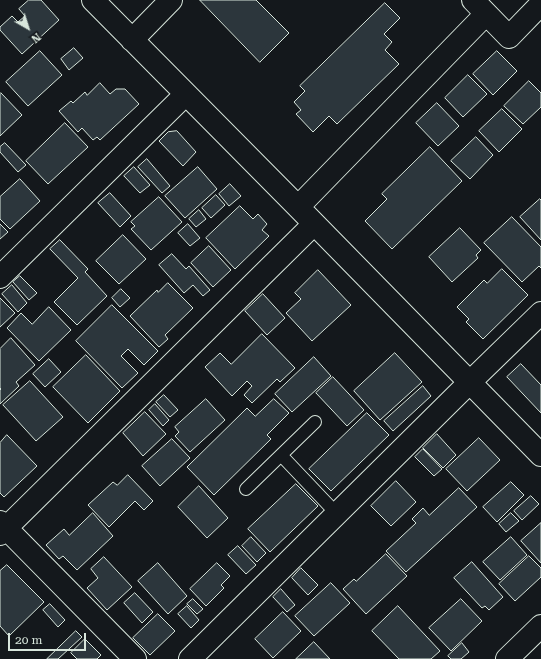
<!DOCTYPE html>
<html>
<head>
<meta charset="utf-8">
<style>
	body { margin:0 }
	#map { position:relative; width:541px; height:659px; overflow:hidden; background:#14181c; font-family:"Roboto Serif",serif }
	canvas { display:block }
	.north { position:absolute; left:8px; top:8px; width:40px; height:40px; -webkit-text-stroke:3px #14181c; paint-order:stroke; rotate:141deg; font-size:11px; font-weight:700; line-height:16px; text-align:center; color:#d8e6dc }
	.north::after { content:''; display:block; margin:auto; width:14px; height:18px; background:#d8e6dc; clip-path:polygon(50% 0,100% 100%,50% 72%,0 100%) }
	.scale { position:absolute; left:8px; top:633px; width:78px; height:18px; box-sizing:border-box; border:2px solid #d8e6dc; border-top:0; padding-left:5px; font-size:12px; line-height:14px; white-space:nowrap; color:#d8e6dc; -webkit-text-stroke:3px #14181c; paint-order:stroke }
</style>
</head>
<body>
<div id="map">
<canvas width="541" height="659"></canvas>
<div class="north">N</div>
<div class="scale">20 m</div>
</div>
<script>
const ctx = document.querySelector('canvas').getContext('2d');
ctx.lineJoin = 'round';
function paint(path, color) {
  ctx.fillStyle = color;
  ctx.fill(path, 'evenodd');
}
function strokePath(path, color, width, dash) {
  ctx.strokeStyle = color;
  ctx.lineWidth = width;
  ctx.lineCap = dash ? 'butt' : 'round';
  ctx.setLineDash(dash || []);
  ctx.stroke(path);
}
const building = new Path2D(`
	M29 0H41L59 20 22 54 0 30V27L12 16 18 22 25 16 19 9Z
	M200 0H256L289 33 260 62Z
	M385 3 400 18 384 34 392 42 385 50 399 64 337 124 329 116 313 132 296 114 301 110 294 102 305 91 300 86Z
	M74 48 83 58 69 70 61 59Z
	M40 51 62 75 28 106 6 82Z
	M497 51 517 71 493 95 473 74Z
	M468 75 487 94 463 117 445 98Z
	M529 81 541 93V107L523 124 504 106Z
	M100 83 110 94 116 89H125L139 104 100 140 97 137 93 140 82 128 78 132 59 111 71 101 73 103 85 92 87 95Z
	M1 93 22 115 0 136V94Z
	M437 103 459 126 438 146 416 123Z
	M502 109 522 129 499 152 479 131Z
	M65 123 88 147 48 184 26 161Z
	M177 131 196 152 183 166 159 141 168 132Z
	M476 137 493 155 470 179 451 161Z
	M5 143 26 165 18 172 0 152V147Z
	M430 147 462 181 392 249 365 221 387 199 382 194Z
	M147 159 170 186 162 193 138 167Z
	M134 167 150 185 140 193 124 176Z
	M198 167 217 189 185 218 165 196Z
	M20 179 40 201 10 229 0 219V197Z
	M230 184 241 196 229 206 219 194Z
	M110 193 131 216 120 227 98 203Z
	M216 195 225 205 211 218 202 208Z
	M159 197 182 222 151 250 131 229 135 226 131 222Z
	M540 199 541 200V240L520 217Z
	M240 206 253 219 258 214 267 224 262 230 269 236 235 269 206 238Z
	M199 210 206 219 196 227 189 219Z
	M512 217 541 247V268L539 266 522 282 484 243Z
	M0 224 8 232 0 239Z
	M188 224 200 238 190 246 178 233Z
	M460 228 481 250 476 255 478 258 452 282 429 257Z
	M123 235 146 259 119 284 96 261Z
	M60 240 88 269 85 272 107 296 77 325 54 302 78 278 50 249Z
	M209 246 231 270 213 287 191 263Z
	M172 254 186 269 189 266 210 290 203 296 193 285 184 293 159 265Z
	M502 269 528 295 483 339 466 322 469 319 457 307 484 280 487 283Z
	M318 270 351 305 312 341 286 313 301 299 295 293Z
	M20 276 37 293 29 300 13 282Z
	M168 283 193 308 165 335 168 339 159 347 130 316 157 290 158 292Z
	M12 285 27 303 18 312 2 294Z
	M121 289 130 298 120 307 112 298Z
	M263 294 285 318 267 335 245 311Z
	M0 298 15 313 0 327Z
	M112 305 158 351 144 365 128 349 121 356 138 373 122 388 76 341Z
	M49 307 71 330 39 361 7 328 21 313 32 324Z
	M262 334 295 368 280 382 277 379 252 403 244 395 252 386 247 381 232 396 205 367 220 353 231 364Z
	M11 338 35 365 16 382 19 386 0 404V390L1 389 0 388V349Z
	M395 353 422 382 380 420 354 391Z
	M86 355 120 391 88 423 53 387Z
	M314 357 331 376 292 412 275 394Z
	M49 359 61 372 45 387 33 374Z
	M521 364 541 385V413L507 377Z
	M333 377 364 410 347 426 316 393Z
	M30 381 63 417 36 441 3 405Z
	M423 386 431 396 393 431 384 421Z
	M164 395 178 410 170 417 156 402Z
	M206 399 225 420 190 452 175 436 179 432 175 427Z
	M274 399 289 413 267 435 271 439 214 495 187 467 247 408 255 416Z
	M155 404 169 420 163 426 149 410Z
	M145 412 166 434 143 456 123 433Z
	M367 413 389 435 331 491 309 469Z
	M437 434 456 455 443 468 423 448Z
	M7 435 37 466 4 497 0 493V443Z
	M479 438 500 460 467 491 446 469Z
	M172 439 190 458 160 486 142 466Z
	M423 449 442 469 434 476 415 457Z
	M128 475 153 501 144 510 135 501 109 527 88 505 113 482 117 485Z
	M396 481 416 502 391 526 371 506Z
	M511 482 524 495 497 522 483 507Z
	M296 484 318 506 270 552 248 529Z
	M199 486 228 518 207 538 178 507Z
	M459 488 477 507 406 572 386 551 416 523 412 519 423 508 429 515Z
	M531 496 539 504 522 520 514 511Z
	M93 513 113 536 77 570 63 556 59 559 46 545 64 529 69 535Z
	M511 513 519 521 506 532 499 524Z
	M541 523V563L521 541Z
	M251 537 266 553 257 562 242 546Z
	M511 537 527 555 500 580 483 562Z
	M238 546 256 565 246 574 228 555Z
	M386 554 407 576 366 614 343 589 354 579 356 581Z
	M529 556 541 568V577L515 601 499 584Z
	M104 557 132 587 107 610 87 588 98 578 91 569Z
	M472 562 503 597 489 610 485 606 482 608 454 578Z
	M158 563 187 596 168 614 138 581Z
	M217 563 230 576 221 585 224 588 206 606 190 589Z
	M7 565 44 602 9 636 0 626V571Z
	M301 568 318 585 308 595 292 578Z
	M331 583 350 603 314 636 295 616Z
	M281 589 295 605 287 612 273 597Z
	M135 593 153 612 142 623 124 603Z
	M193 599 203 609 197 614 187 604Z
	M461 599 482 621 451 651 429 628Z
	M50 604 65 620 58 627 43 610Z
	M187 606 199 620 191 628 178 614Z
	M398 606 440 651 431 659H399L372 631Z
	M283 612 301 631 273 658 255 639Z
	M158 614 175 631 150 655 133 638Z
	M76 631 82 637 58 659H47Z
	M85 639 101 655 97 659H77L71 653Z
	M314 642 330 659H296Z
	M462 643 469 652 461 659H451L448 656Z`);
const service = new Path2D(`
	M281 455 337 514
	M246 489 315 422`);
const minor = new Path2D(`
	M93 0 298 207 541 455
	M473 0 509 37 541 4
	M132 40 171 0
	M298 207 486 14
	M0 277 186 94
	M0 522 135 659
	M0 534 314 224
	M190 659 469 383 541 313
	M507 659 541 626`);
paint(building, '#2c363c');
strokePath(building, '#d8e6dc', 1);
strokePath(service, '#d8e6dc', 14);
strokePath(minor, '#d8e6dc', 24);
strokePath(service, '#14181c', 12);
strokePath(minor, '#14181c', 22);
</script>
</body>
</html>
